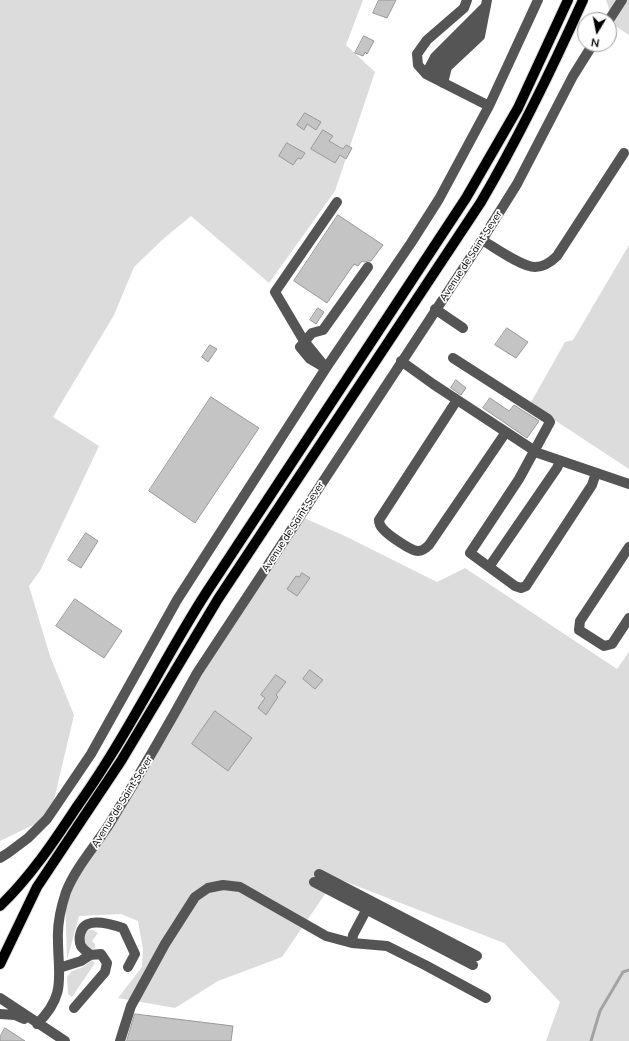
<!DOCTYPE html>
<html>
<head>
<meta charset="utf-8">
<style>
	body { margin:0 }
	#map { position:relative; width:629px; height:1041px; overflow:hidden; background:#fff; font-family:Mulish,sans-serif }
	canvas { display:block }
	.north { position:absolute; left:577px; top:12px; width:40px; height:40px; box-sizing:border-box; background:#fff; border:1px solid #999; border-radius:50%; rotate:190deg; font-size:11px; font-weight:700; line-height:16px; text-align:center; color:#000 }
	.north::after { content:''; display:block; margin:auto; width:14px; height:18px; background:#000; clip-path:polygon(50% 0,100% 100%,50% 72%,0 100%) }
</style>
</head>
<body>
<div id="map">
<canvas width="629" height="1041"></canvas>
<div class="north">N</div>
</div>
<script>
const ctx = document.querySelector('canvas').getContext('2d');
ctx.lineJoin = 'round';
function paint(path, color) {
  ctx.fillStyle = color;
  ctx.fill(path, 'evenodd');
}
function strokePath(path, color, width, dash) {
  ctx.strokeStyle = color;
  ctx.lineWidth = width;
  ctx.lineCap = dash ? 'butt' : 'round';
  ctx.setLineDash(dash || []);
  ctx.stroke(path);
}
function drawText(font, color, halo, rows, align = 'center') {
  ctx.font = font + ' Mulish,sans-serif';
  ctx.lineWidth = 3.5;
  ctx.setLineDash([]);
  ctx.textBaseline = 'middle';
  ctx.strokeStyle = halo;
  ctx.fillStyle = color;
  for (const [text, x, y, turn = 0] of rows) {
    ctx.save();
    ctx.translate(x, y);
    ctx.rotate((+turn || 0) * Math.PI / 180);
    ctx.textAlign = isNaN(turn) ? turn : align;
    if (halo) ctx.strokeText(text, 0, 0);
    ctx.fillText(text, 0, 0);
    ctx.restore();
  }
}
const green = new Path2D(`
	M0 0H363L346 45 375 72 335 191 269 283 191 216 162 240 134 267 114 315 53 417 99 446 40 571 29 586 50 656 74 715 50 817 0 841Z
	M606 0H629V35L615 26Z
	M629 245V469L530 404 565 342 573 340Z
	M304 518 347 537 437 582 465 568 617 669 629 652V1041H546L560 1002 504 943 336 878 282 957 218 981 175 1008 118 998 142 967 143 950 138 921 121 914 79 916 67 960 65 895 190 692Z
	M89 930H93L98 933 92 941 95 944V948L90 950 85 946 84 940 86 932Z
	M92 960 95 963 72 997 68 994 67 977 72 971 83 967Z`);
const stream = new Path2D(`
	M591 1041 600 1011 623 972 629 970`);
const building = new Path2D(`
	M379 0H396L387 18 373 13Z
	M364 36 374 41 367 54 365 52 363 56 355 53Z
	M305 113 321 122 316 130 307 124 304 130 297 125Z
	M323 130 333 136 329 141 343 149 346 145 352 148 346 159 340 155 335 163 311 149Z
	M287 143 305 153 301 159 298 158 293 165 279 156Z
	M338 215 383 245 371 261H368L364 262 362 261 358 266 354 264 327 303 294 281Z
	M318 308 324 312 316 324 310 320Z
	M507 328 528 342 516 358 495 345Z
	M210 345 217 349 208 362 202 357Z
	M456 380 466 388 461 395 451 388Z
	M211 397 259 428 195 523 149 491Z
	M490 398 509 411 514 405 539 421 527 438 483 408Z
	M86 533 98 541 81 568 68 560Z
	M302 573 310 578 297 596 287 589 296 576 299 577Z
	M75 599 122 631 104 658 56 626Z
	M310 670 323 680 315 689 303 679Z
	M276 675 286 682 276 695 278 697 266 715 258 708 265 698 261 695Z
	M215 711 252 738 228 771 192 744Z
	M135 1014 233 1026 231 1041H127Z
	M5 1028 25 1041H0V1037Z`);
const minor = new Path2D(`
	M467 0 464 8 427 40 417 54 418 65 426 74 489 106
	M609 20 622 0
	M426 74 435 57 486 6
	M443 83 447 67 480 36 487 0
	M443 83 436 73 440 63 483 21
	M482 240C494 247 522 267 535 267 544 267 551 262 557 256L624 153
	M435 309 463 328
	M453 358 548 419 550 422 519 479 470 553 515 586 521 588 526 586 592 485 596 473
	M401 361 433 384 538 453 629 484
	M322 366 310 359 300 347 312 333 323 330 368 267
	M326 368 304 341 275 292 337 202
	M457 400 379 520C379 524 380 526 383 529 388 535 411 551 418 551 423 551 426 548 429 545L506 432
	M629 547 580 621 579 630 604 646 612 644 629 618
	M489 567 557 468 560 461
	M0 858 8 853 28 838 47 819 91 754 177 600 326 368 411 243 439 199 489 106 538 0
	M319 874 477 956
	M314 882 473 965
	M352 943 353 935 369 905
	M90 955C87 952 83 949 81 946 78 939 80 927 88 924 97 920 114 925 123 928L135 954 128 967
	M59 968 81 961 90 955 101 954 107 963 105 972 74 1008
	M0 998 65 1041
	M0 1014 15 1015 24 1019
	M37 1024C67 995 58 976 58 940 57 923 61 907 66 892 76 867 96 845 110 823 140 774 169 724 197 673L482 240 517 184 573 76 593 44
	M120 1041 131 1006 165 944 195 897 208 888 223 885 240 887 326 936 352 943 387 946 425 965 486 998`);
const major = new Path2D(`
	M0 906C30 877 53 843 76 808 88 791 100 773 111 755 144 702 172 646 206 593L466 198 518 108 568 0
	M0 964 37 887 121 761 218 599 481 202C519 137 552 69 583 0`);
const streetNames = [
	["Avenue de Saint-Sever",471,256,-57],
	["Avenue de Saint-Sever",293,527,-57],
	["Avenue de Saint-Sever",122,802,-58]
];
paint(green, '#dcdcdc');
strokePath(stream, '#a3a3a3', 3);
paint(building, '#c4c4c4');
strokePath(building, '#999', 1);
strokePath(major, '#dbdbdb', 12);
strokePath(minor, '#555', 10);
strokePath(major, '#000', 10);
drawText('10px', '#000', '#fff', streetNames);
</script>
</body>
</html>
